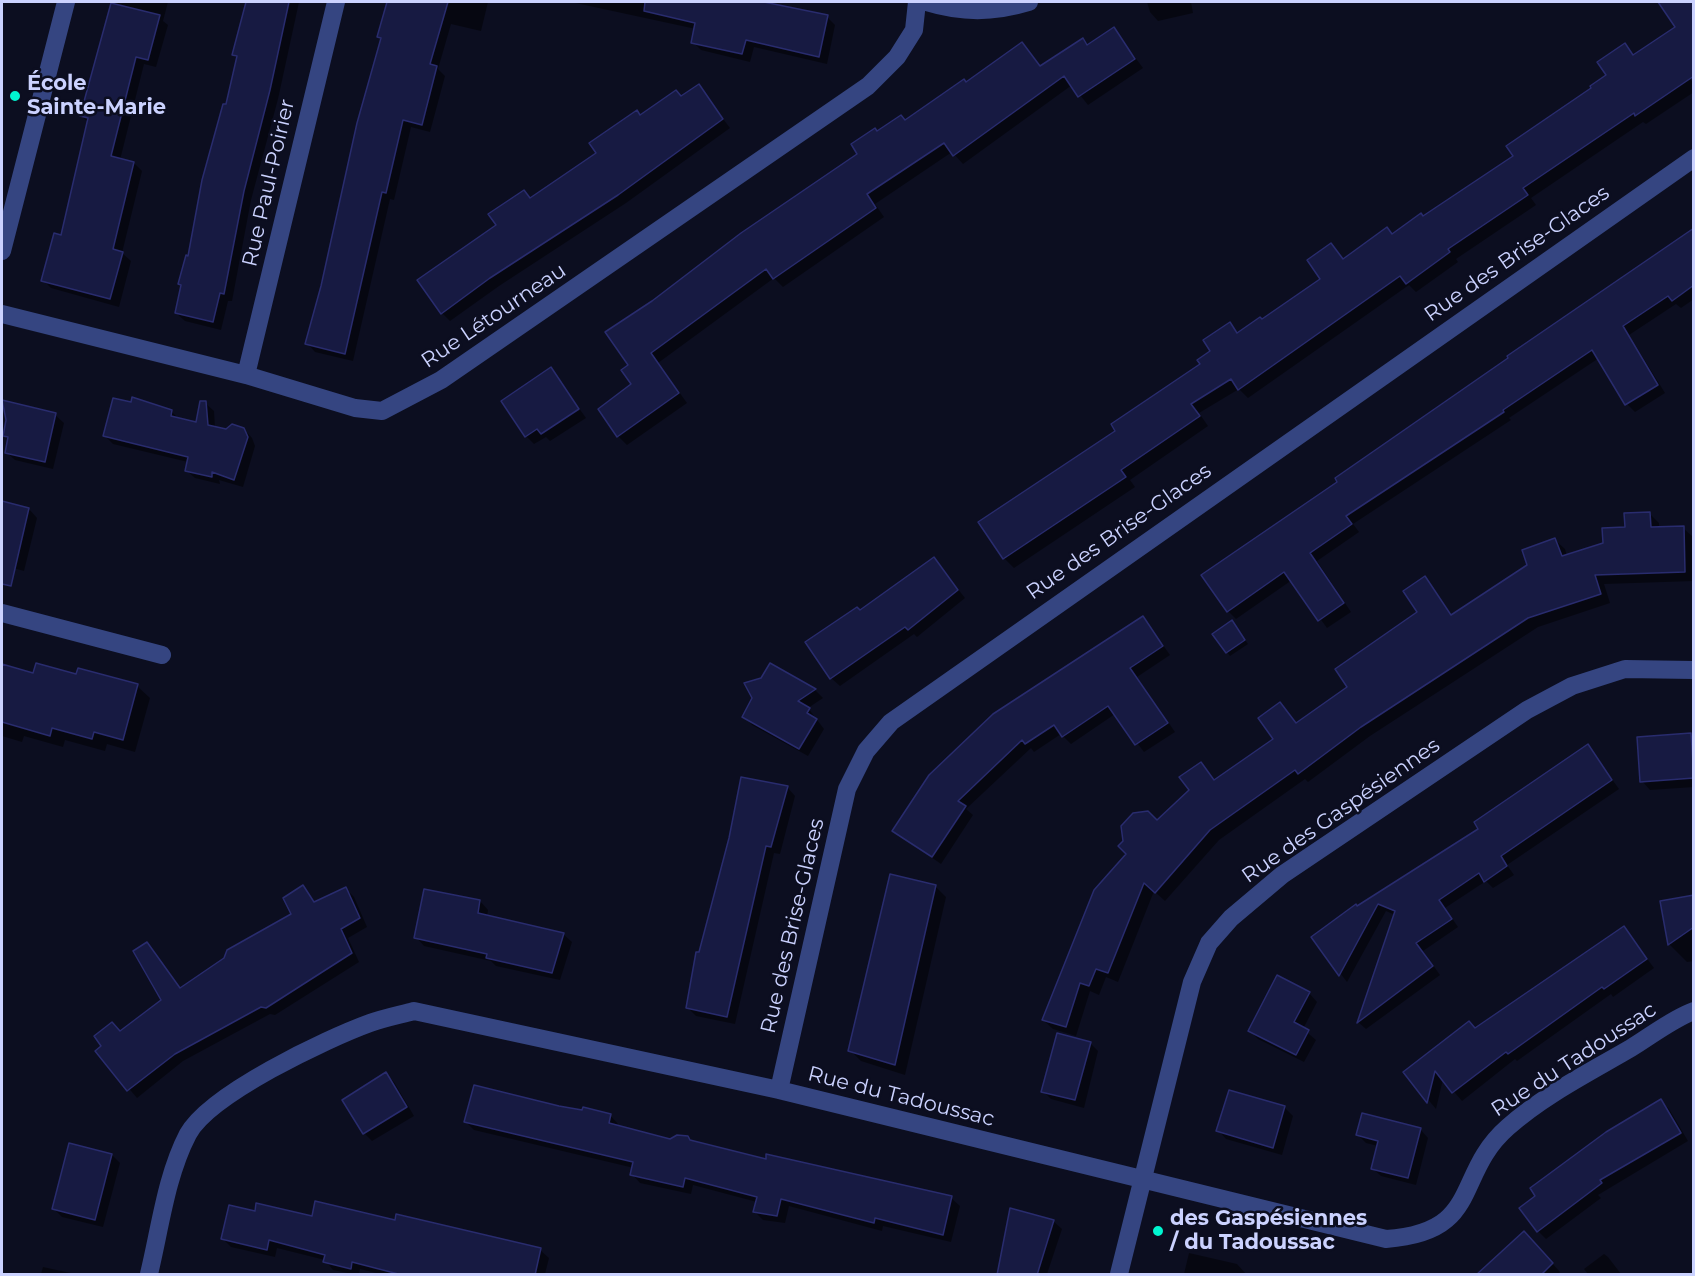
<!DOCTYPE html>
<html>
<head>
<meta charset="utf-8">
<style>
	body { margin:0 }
	#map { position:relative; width:1695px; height:1276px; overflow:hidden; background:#0c0e20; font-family:Montserrat,sans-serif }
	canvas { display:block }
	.frame { position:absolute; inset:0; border:3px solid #cbd2ff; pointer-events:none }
</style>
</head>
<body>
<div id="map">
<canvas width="1695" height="1276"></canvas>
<div class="frame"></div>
</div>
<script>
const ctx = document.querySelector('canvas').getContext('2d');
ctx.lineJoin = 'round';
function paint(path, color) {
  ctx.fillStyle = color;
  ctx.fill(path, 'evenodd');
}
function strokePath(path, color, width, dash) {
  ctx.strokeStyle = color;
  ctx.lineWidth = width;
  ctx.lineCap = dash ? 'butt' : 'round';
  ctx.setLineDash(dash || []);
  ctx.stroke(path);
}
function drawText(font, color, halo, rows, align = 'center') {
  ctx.font = font + ' Montserrat,sans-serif';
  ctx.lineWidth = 5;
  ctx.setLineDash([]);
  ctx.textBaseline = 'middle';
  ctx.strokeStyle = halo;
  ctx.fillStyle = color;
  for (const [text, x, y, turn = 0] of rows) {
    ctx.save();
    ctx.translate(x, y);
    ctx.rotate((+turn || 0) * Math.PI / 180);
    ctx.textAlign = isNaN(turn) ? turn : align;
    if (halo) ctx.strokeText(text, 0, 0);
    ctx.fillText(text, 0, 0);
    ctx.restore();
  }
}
const shadow = new Path2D(`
	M112 2H168L163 21 168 25 156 67 144 64 120 160 134 163 142 171 122 253 131 261 119 307 51 288 43 280 62 237 89 123 81 116Z
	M248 2H299L278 99 251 200 232 301H228L221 330 185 321 176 313 182 287 180 284 190 257 227 106 238 59 233 55Z
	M388 2H488L481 31 451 24 438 69 445 76 430 132 411 127 394 200 390 199 353 361 315 352 307 343 382 40 379 37Z
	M571 2H759L827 17 835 25 827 64 754 47 750 62 701 50 693 42 696 29Z
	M1147 2H1191L1193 13 1158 21 1150 12Z
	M1663 2H1694V74L1689 77 1694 84V92L1646 124 1643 122 1531 198 1536 205 1456 259 1458 262 1416 292 1409 285 1248 398 1239 389 1199 413 1208 426 1130 480 1135 487 1014 568 1004 558 980 523 1117 431 1202 364 1229 324 1239 333 1262 321 1322 279 1331 245 1344 260 1424 217 1515 157 1608 75 1625 45 1635 56 1677 28 1661 3Z
	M1114 29 1143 68 1088 105 1072 85 963 164 952 152 875 204 884 217 783 287 774 278 658 363 687 403 627 445 618 436 600 409 633 384 631 366 653 302 859 154 853 145 901 117 906 121 967 84 1022 44 1041 67 1083 40 1088 46Z
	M698 86 730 128 626 203 499 286 450 321 442 313 498 226 524 192 531 199 598 153 641 116 682 98Z
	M1694 229V299L1681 308 1676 304 1629 335 1665 393 1635 412 1627 404 1599 358 1509 418 1511 420 1353 524 1359 532 1317 561 1351 612 1327 628 1292 580 1236 619 1228 611 1339 482Z
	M551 369 586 418 550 441 546 437 534 444 526 436Z
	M133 399 151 403 156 408 172 412 179 419 197 424 205 403 214 411 215 428 226 431 244 429 252 438 255 446 243 487 219 480 220 484 195 478 186 470 188 462 113 444 105 436Z
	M2 402 55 415 64 423 53 469 15 460 6 452 9 440 4 435 8 420Z
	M2 503 29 509 37 518 24 571 2 565Z
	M1650 514 1659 523V528H1683L1693 537 1694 581 1604 584 1610 603 1538 627 1370 736 1308 782 1305 779 1219 840 1165 901 1154 891 1118 982 1106 977 1099 995 1090 991 1076 1036 1053 1029 1043 1020 1157 822 1191 790 1201 764 1216 781 1275 740 1280 703 1297 724 1349 687 1419 613 1425 578 1453 616 1528 566 1555 540 1565 549 1567 556 1604 544Z
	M934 559 965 598 917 637 914 634 840 686 831 678 860 612Z
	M1143 617 1170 655 1137 677 1175 732 1144 752 1115 714 1071 744 1061 734 1034 752 1031 748 966 809 973 815 941 864 894 831Z
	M1235 626 1248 644 1230 656 1227 652Z
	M770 665 815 690 823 698 808 708 824 729 808 756 752 725 744 716Z
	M2 666 34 675 77 676 137 686 150 698 135 752 107 744 105 751 65 740 63 747 24 736 22 742 2 736Z
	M1690 734 1694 737V787L1650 790 1642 781Z
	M1588 746 1619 789 1507 865 1514 875 1493 888 1486 881 1445 908 1458 927 1423 951 1440 975 1366 1029 1358 1022 1395 915 1386 911 1347 982 1313 938 1480 829Z
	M787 787 795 796 780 854 774 853 735 1024 696 1016 688 1008Z
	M935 886 946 897 905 1075 861 1061 850 1050Z
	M303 887 316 903 346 889 354 897 367 927 348 938 359 962 275 1015 270 1014 183 1061 137 1098 97 1051 163 1000 147 944 181 989 293 914Z
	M1694 896V961L1687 962 1669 944 1662 902Z
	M480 901 488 910 487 917 563 934 572 942 560 980 496 966 491 961 424 946 416 937Z
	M1624 928 1654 968 1613 997 1611 994 1517 1061 1515 1059 1462 1101 1443 1079 1436 1109 1405 1072 1476 1030Z
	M1309 993 1317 1002 1303 1029 1316 1040 1304 1062 1258 1039 1250 1031Z
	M1090 1043 1098 1051 1084 1108 1051 1099 1043 1091Z
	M386 1074 394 1082 414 1116 372 1141 364 1133Z
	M1230 1092 1285 1108 1293 1116 1282 1155 1226 1139 1218 1130Z
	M1661 1101 1669 1109 1688 1141 1598 1195 1601 1198 1546 1239 1538 1231Z
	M559 1108 610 1115 618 1124V1127L671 1141 687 1137 692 1142 768 1161 951 1198 960 1206 951 1242 883 1226 882 1231 789 1206 785 1223 763 1220 755 1212 757 1202 693 1185 691 1194 640 1183 632 1174 634 1168 474 1130 466 1122Z
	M1420 1129 1428 1138 1416 1185 1381 1176 1372 1168 1378 1146 1366 1143 1358 1135Z
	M112 1155 120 1163 103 1227 62 1217 54 1209Z
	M256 1213 396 1222 540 1250 549 1258 545 1274H380L360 1269 359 1274H352L333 1270 325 1260 277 1248 275 1257 231 1247 223 1239Z
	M1053 1221 1062 1229 1047 1274H998Z
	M1532 1241 1560 1272 1558 1274H1478Z
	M1189 1253 1237 1264 1246 1274H1184Z
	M1604 1254 1608 1257 1621 1274H1588L1584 1269Z
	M43 1267 75 1274H41Z`);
const building = new Path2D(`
	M246 2H289L270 90 244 191 224 294 220 293 213 322 175 313 181 285 178 284 186 255 188 256 202 180 223 104H226L237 56 232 55Z
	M387 2H448L430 64 437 66 422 125 403 120 386 193 382 192 345 354 305 344 321 286 357 123 381 38 377 37Z
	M645 2H764L828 15 819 57 746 40 742 54 691 43 695 23 644 11Z
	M1658 2H1694V76L1635 116 1634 113 1523 188 1528 195 1448 249 1450 252 1406 284 1400 276 1238 390 1231 379 1191 404 1200 416 1121 470 1126 477 1003 559 978 522 1115 431 1111 424 1200 364 1197 360 1210 351 1203 340 1230 322 1237 333 1260 317 1262 319 1320 279 1307 260 1331 243 1343 259 1387 227 1392 234 1421 213 1423 216 1513 156 1506 146 1591 88 1590 86 1606 75 1597 62 1625 43 1633 55 1675 27Z
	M111 3 160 15 148 60 136 57 111 156 134 162 113 249 123 252 110 299 41 281 54 233 61 235 88 118 80 116Z
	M1114 27 1135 59 1078 97 1064 76 953 156 944 143 867 194 876 208 773 279 766 269 651 353 679 393 617 437 598 409 631 384 621 370 628 365 605 332 652 301 741 233 857 154 851 144 875 128 877 131 901 115 905 120 964 79 966 82 1022 42 1040 66 1083 38 1087 45Z
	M699 84 723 119 618 195 490 278 441 314 417 280 496 225 488 214 524 190 530 198 596 153 589 143 637 110 640 115 676 90 681 96Z
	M1694 228V285L1672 301 1668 296 1623 326 1658 385 1625 405 1592 350 1503 410 1504 412 1346 516 1352 524 1310 553 1344 603 1318 621 1284 572 1227 612 1201 575 1337 482 1335 478 1508 358 1507 356Z
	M551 367 579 409 541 434 537 429 525 437 501 401Z
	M132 397 172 410 171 416 196 422 200 401H206L208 425 226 429 232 424 244 428 248 437 234 480 212 472V477L185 471 188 457 103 436 113 398 131 402Z
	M2 400 56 413 45 462 5 453 8 437 3 436 6 420Z
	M2 501 29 508 11 586 2 584Z
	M1650 512 1651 527 1684 526 1685 572 1595 575 1601 594 1528 618 1361 727 1298 774 1295 770 1210 830 1155 893 1144 883 1108 973 1096 969 1089 986 1080 983 1066 1027 1042 1020 1094 890 1126 854 1118 846 1123 841 1121 826 1133 813 1148 811 1157 820 1189 790 1179 777 1201 762 1214 780 1273 739 1258 718 1280 702 1296 723 1347 687 1335 669 1417 612 1403 591 1425 576 1451 615 1527 565 1522 550 1555 538 1562 556 1603 543 1602 528 1625 527 1624 513Z
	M934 557 958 590 908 630 905 627 830 679 805 642 857 607 860 610Z
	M1143 616 1163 646 1130 668 1168 723 1135 745 1108 706 1062 737 1054 725 1025 744 1022 740 958 801 966 806 932 857 892 831 929 775 993 714Z
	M1232 620 1245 640 1226 653 1212 634Z
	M36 663 76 674 78 668 138 684 123 740 94 732 92 739 52 728 50 736 2 722V664L33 673Z
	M770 663 816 689 798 701 810 708 807 713 817 719 799 749 742 717 752 698 744 683 761 678Z
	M1691 733 1694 778 1640 782 1637 737Z
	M1588 744 1612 780 1501 856 1507 866 1484 882 1479 873 1439 900 1452 919 1416 943 1433 966 1357 1023 1395 911 1378 904 1339 976 1311 937 1356 904 1357 906 1478 829 1474 822Z
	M741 777 788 786 771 847 766 846 727 1017 686 1008 696 952H699L729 838Z
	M890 874 936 885 895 1065 848 1051Z
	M303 885 314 902 346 887 360 918 341 929 352 953 266 1008 261 1007 175 1054 127 1091 95 1051 101 1046 94 1036 112 1022 120 1031 161 1000 133 951 147 942 180 988 224 958 227 950 291 914 283 898Z
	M424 889 480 900 478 913 564 933 552 973 486 958 487 954 414 938Z
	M1694 895V927L1668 945 1660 901Z
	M1624 926 1647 959 1604 989 1602 987 1508 1054 1506 1052 1452 1093 1435 1071 1427 1103 1403 1072 1469 1021 1475 1028Z
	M1277 975 1310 992 1294 1022 1309 1030 1296 1055 1248 1031Z
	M1057 1033 1091 1042 1075 1100 1041 1092Z
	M386 1072 407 1107 363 1134 342 1100Z
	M474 1085 559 1106 582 1110 583 1107 611 1114 609 1123 670 1139 677 1135 688 1136 690 1140 766 1159V1154L952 1196 943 1235 875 1218 874 1223 781 1199 777 1216 753 1212 757 1197 685 1178 683 1187 630 1175 633 1162 464 1122Z
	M1229 1090 1285 1106 1273 1148 1216 1131Z
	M1661 1099 1681 1133 1600 1180 1602 1183 1537 1232 1519 1208 1535 1196 1530 1188 1606 1132Z
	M1362 1113 1421 1128 1408 1178 1371 1169 1378 1141 1356 1135Z
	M69 1143 112 1154 95 1220 52 1209Z
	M315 1201 395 1220 396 1214 541 1248 535 1275H402L352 1262 351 1269 323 1262 325 1255 269 1240 267 1250 221 1239 229 1205 255 1211 256 1203 312 1216Z
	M1010 1208 1054 1220 1037 1275H997Z
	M1524 1231 1553 1263 1541 1275H1476Z`);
const minor = new Path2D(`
	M926 2C962 13 993 13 1029 2
	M2 251 66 2
	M2 314 246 375 355 408 382 411 441 380 868 86 897 57 914 30 917 2
	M246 375 336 2
	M2 613 162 655
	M779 1090 847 789 866 751 891 722 1694 158
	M149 1274C160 1229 166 1176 188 1134 210 1094 326 1039 370 1023 384 1018 399 1015 414 1011L779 1090 1386 1239C1483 1232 1453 1175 1508 1127 1544 1095 1590 1072 1631 1048 1651 1036 1672 1019 1694 1011
	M1119 1274 1192 982 1209 943 1231 918 1282 875 1527 710 1572 686 1625 669 1694 670`);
const markers = [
	[15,96,6,"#00f6d1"],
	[1158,1231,6,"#00f6d1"]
];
const poiNames = [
	["École",27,84],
	["Sainte-Marie",27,108],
	["des Gaspésiennes",1170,1219],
	["/ du Tadoussac",1170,1243]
];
const streetNames = [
	["Rue Paul-Poirier",269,183,-77],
	["Rue des Brise-Glaces",1517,254,-35],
	["Rue Létourneau",494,316,-34],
	["Rue des Brise-Glaces",1119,532,-35],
	["Rue des Gaspésiennes",1341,811,-35],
	["Rue des Brise-Glaces",793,926,-77],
	["Rue du Tadoussac",1574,1060,-33],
	["Rue du Tadoussac",901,1097,14]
];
paint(shadow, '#0007');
paint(building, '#171a42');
strokePath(building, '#292c6e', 1.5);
strokePath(minor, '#354581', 18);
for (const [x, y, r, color] of markers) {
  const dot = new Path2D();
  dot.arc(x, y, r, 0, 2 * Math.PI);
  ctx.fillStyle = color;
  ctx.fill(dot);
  strokePath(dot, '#0c0e20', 2);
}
drawText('bold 21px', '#cbd2ff', '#0c0e20', poiNames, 'left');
drawText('21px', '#cbd2ff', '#0c0e20', streetNames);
</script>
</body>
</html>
